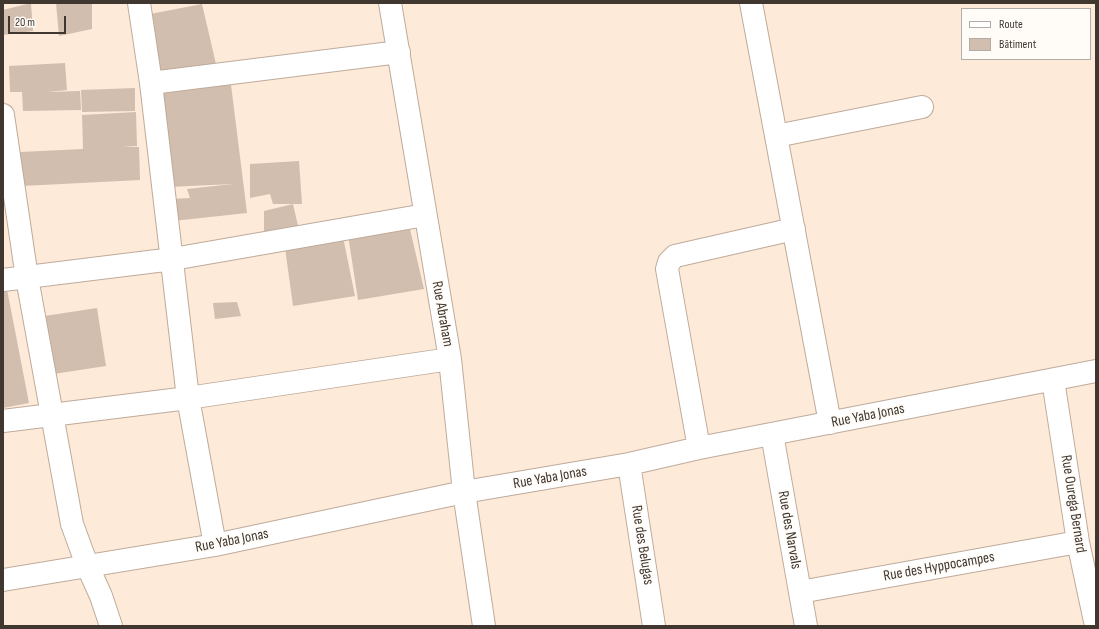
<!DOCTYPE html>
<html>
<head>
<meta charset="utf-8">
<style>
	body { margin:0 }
	#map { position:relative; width:1099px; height:629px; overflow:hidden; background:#feead9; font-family:"Sofia Sans Condensed",sans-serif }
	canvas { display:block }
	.frame { position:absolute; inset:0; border:4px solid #3f3730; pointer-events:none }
	.legend { position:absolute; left:961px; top:8px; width:130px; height:52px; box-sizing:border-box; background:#fffbf7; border:1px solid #b2ada7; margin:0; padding:5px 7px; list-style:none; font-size:12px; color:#3f3730 }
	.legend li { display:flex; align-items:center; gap:8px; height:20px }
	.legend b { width:20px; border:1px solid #b2ada7 }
	.scale { position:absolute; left:8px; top:16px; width:58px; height:18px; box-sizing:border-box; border:2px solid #3f3730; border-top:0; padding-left:5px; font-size:12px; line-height:14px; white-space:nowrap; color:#3f3730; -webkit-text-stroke:3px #fffbf7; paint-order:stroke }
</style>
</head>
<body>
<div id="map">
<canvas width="1099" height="629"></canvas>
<div class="frame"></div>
<ul class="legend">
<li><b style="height:5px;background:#fff"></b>Route</li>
<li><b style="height:11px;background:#d2beae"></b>Bâtiment</li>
</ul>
<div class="scale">20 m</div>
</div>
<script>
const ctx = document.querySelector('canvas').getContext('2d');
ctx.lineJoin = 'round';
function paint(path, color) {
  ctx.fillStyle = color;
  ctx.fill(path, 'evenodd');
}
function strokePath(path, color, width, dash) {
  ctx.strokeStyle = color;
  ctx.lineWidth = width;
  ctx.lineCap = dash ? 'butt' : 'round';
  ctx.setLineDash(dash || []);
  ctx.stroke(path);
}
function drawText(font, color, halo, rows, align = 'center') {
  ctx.font = font + ' "Sofia Sans Condensed",sans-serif';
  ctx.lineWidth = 3.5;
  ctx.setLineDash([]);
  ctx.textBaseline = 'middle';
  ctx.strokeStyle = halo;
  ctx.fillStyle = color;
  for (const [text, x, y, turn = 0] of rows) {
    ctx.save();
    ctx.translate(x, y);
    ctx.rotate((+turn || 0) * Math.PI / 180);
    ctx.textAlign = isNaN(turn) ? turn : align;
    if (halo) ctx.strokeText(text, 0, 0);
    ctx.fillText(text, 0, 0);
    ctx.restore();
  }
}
const building = new Path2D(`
	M31 3 33 31 3 35V10Z
	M56 3H92V29L59 36Z
	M202 4 216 64 156 73 145 15Z
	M65 63 67 90 47 92 80 91 81 110 23 111 22 92H10L9 66Z
	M231 85 247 213 173 221 171 199 190 198 187 189 233 184 169 187 162 90Z
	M135 88V111L82 112 81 90Z
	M136 112 137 146 122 147H139L140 180 22 186 20 152 83 149 82 115Z
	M299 161 302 204H273L270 194 250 198V164Z
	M293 204 299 230 264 235V211Z
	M409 225 424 289 358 300 348 235Z
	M343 237 355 296 293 306 285 248Z
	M7 289 29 403 3 408V290Z
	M237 302 241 316 215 319 213 303Z
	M97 308 106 366 47 375 38 317Z`);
const minor = new Path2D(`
	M139 3 151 83 188 398 215 545
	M390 3 450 359 464 492 484 626
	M751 3 830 423
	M151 83 399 52
	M3 115 27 278 72 524 87 565 101 596 111 626
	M776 136 922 107
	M3 280 173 259 425 215
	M1053 380 1078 542 1096 626
	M3 421 188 398 450 359
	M772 434 806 626
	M699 448 667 269 669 262 675 256 794 229
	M629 464 654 626
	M3 580 215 545 464 492 629 464 699 448 1096 371
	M800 592 1078 542`);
const streetNames = [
	["Rue Abraham",442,314,80],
	["Rue Yaba Jonas",868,416,-11],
	["Rue Yaba Jonas",550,478,-10],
	["Rue Ourega Bernard",1073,504,81],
	["Rue des Narvals",789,530,80],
	["Rue Yaba Jonas",232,541,-11],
	["Rue des Belugas",642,545,81],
	["Rue des Hyppocampes",939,567,-10]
];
paint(building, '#d2beae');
strokePath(minor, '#bfab9b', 24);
strokePath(minor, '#fff', 22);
drawText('15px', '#3f3730', '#fffbf7', streetNames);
</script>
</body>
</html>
